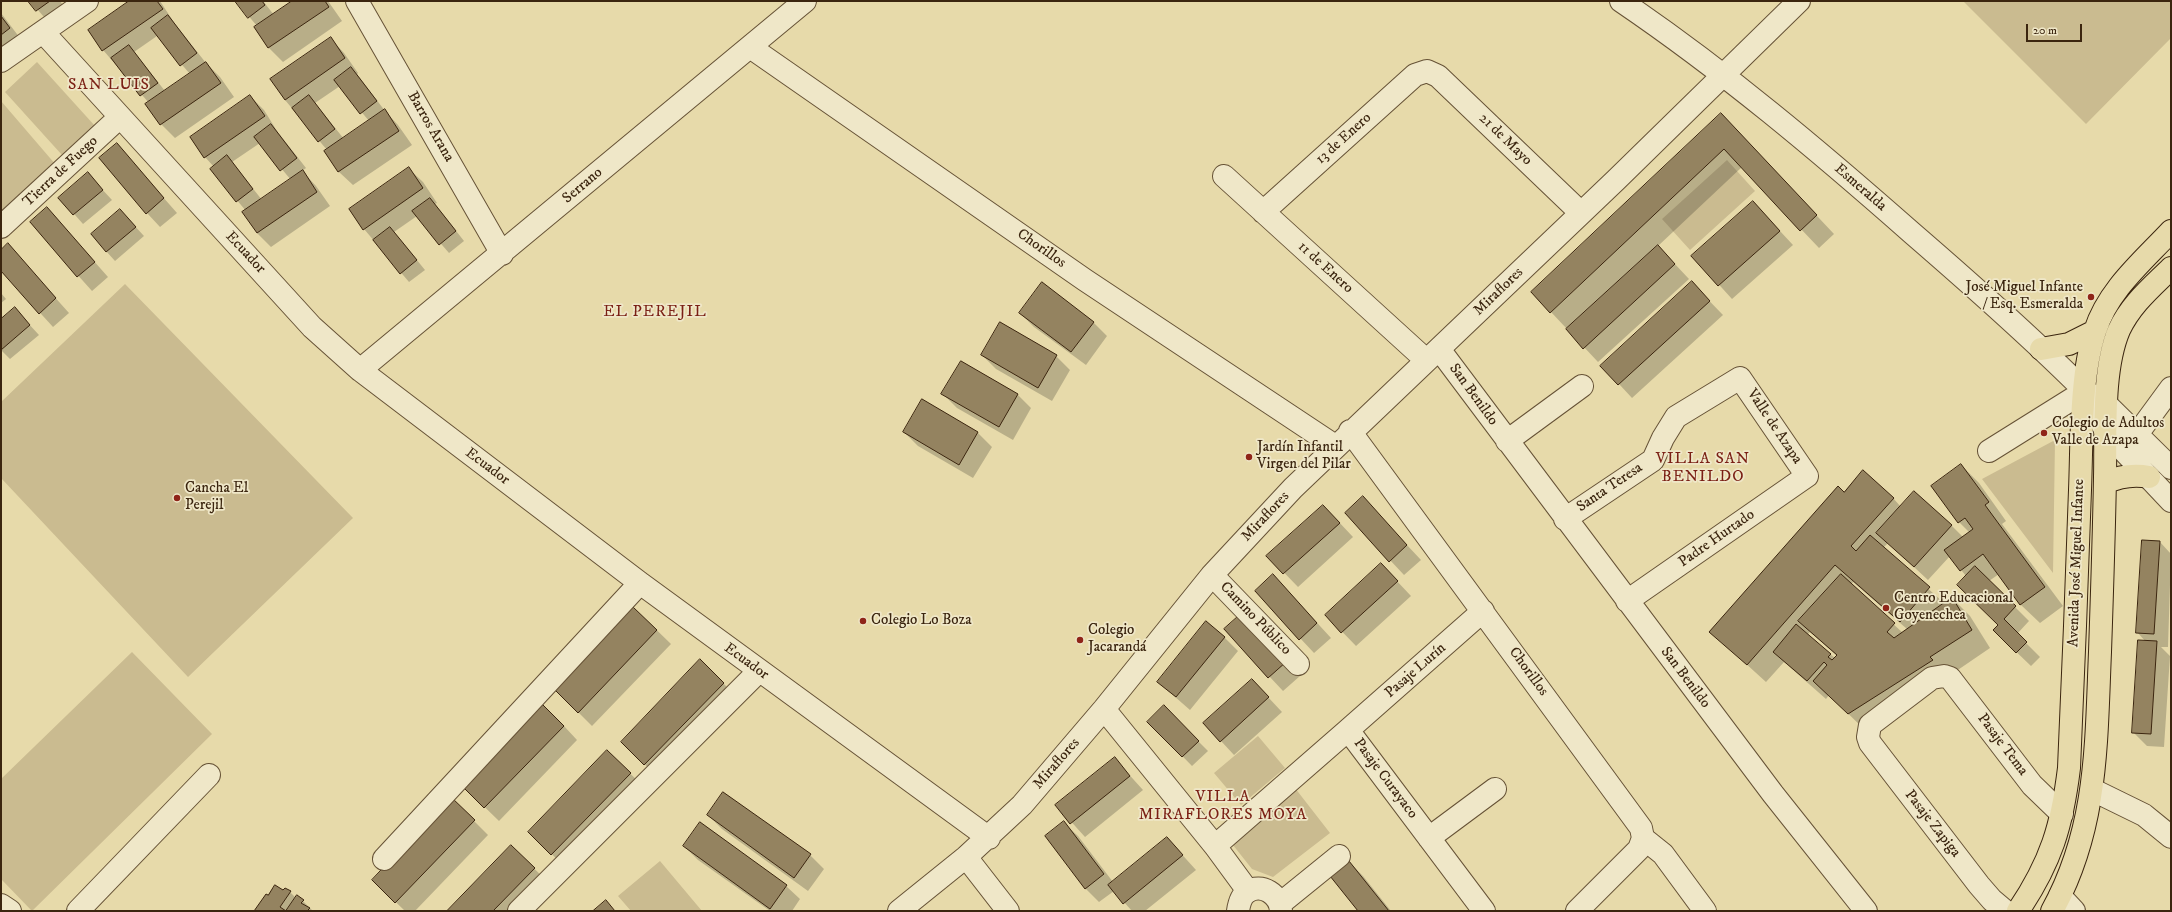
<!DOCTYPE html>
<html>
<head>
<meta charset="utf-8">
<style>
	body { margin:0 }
	#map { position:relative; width:2172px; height:912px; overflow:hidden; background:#e7daaa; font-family:"IM FELL DW Pica",serif }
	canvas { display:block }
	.frame { position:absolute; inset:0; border:2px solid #3b250f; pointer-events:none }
	.scale { position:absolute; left:2026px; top:24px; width:56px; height:18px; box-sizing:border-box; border:2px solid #3b250f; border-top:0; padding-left:5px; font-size:12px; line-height:14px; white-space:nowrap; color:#3b250f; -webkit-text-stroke:3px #efe7c8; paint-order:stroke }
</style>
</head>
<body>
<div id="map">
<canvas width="2172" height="912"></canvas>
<div class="frame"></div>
<div class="scale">20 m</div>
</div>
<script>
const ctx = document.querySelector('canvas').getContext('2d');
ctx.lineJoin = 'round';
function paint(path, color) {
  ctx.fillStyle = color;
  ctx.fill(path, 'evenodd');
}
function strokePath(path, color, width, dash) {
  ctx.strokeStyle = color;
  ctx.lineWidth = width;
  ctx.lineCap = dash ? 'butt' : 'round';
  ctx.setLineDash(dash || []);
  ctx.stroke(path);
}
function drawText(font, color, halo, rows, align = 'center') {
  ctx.font = font + ' "IM FELL DW Pica",serif';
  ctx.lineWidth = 3.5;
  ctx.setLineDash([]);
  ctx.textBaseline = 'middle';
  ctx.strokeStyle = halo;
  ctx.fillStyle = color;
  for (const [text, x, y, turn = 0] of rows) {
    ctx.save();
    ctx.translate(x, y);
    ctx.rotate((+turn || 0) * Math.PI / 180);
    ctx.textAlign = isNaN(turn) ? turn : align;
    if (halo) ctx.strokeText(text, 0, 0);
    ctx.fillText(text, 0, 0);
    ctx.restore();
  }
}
const green = new Path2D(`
	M1963 1H2171V38L2086 124Z
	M37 62 95 126 62 155 5 92Z
	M1 101 56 165 1 213Z
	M1727 160 1755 191 1690 250 1662 219Z
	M125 284 353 518 188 677 1 478V402Z
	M2055 440 2053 573 1982 479Z
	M132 652 212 734 32 911 1 879V779Z
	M1258 736 1285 768 1241 805 1214 773Z
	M1295 788 1330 833 1273 877 1252 869 1229 840Z
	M660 861 702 911H631L618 896Z`);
const shadow = new Path2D(`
	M30 1H60L68 11 51 25Z
	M131 1H160L175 24 206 63 220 77 234 97 175 138 161 124 149 103 103 50ZM157 36 190 74 165 91 134 52Z
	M236 1H263L274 15 294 1H328L342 21 283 62 269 48 255 28 257 26Z
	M1 13 23 42 1 50Z
	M331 39 344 53 358 73 357 74 385 111 398 125 412 145 353 185 339 172 325 152 327 150 285 100 272 80ZM340 86 369 121 344 139 315 103Z
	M250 96 264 110 277 131 306 168 302 171 316 186 330 206 271 247 257 233 246 211 211 169 214 167 205 157 191 137ZM260 143 291 180 262 200 232 162Z
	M1739 133 1834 234 1819 248 1742 167 1658 246 1689 279 1598 362 1551 312Z
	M117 145 177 213 160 227 147 213Z
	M409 169 423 182 437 203 435 204 464 241 449 253 417 216 394 232 425 270 409 282 364 229Z
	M88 174 112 200 83 224 60 198Z
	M47 208 108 277 92 291 31 223Z
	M120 210 144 236 115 261 106 251Z
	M1766 216 1793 245 1732 299 1693 256Z
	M8 245 69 313 53 327 1 270V251Z
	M1692 283 1723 315 1632 398 1619 384Z
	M1 293 6 299 1 303Z
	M15 309 39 335 10 359 1 350V321Z
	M1020 313 1093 322 1107 336 1086 365 1034 327Z
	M982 355 1056 356 1070 370 1052 401 996 369Z
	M943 394H1017L1031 408 1013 440 957 408Z
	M922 401 978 433 992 447 973 478 918 446 904 432Z
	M1961 465 1979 483 2006 521 2002 524 2063 606 2040 623 2021 605 1999 574 1989 581 2029 621 2017 634 2040 657 2031 666 2008 644 1999 625 1966 576 1950 556 1928 580 1888 543 1883 548 1944 603 1952 598 1970 616 1990 648 1867 732 1829 695 1826 699 1784 662 1766 682 1711 632 1844 493 1893 498 1901 507 1951 525 1963 537 1970 533 1959 522 1932 486ZM1853 582 1907 629 1903 633 1851 585ZM1810 632 1837 656 1835 658 1807 635Z
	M1363 498 1421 560 1404 575 1346 513Z
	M1337 520 1353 537 1298 587 1268 556Z
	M2160 542 2171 554 2168 647H2161L2170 656 2164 747 2147 746 2133 732 2146 642 2137 632Z
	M1395 579 1411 596 1356 646 1326 615Z
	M1287 590 1331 638 1314 653 1256 591Z
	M634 608 671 644 592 726 569 703Z
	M1256 628 1300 676 1283 691 1225 629Z
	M1224 637 1238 651 1190 710 1158 682Z
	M1252 680 1282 712 1234 755 1221 741Z
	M723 683 737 697 659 778 636 756Z
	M1164 707 1208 751 1192 766 1149 722Z
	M564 726 577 740 499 821 462 785Z
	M607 751 644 787 566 868 529 832Z
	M1115 759 1143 790 1085 837 1057 806Z
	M724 793 810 855 824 869 808 891 722 829 708 815Z
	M451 798 488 835 415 911H405L373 880Z
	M1064 823 1078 836 1113 882 1167 838 1196 870 1145 911H1132L1114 891 1099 902 1085 888Z
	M511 846 548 882 520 911H448Z
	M684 846 786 886 800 899 792 911H770L698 860Z
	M1349 862 1363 876 1391 911H1359Z
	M283 892H290L296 898 303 901 313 911H255L268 896Z`);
const building = new Path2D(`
	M28 1H50L36 11Z
	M129 1H157L163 9 102 51 88 30Z
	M235 1H262L265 5 248 18Z
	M292 1H325L329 7 268 48 254 27Z
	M168 15 197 53 180 66 151 28Z
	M1 16 10 28 1 35Z
	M331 37 345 58 285 100 270 79Z
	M129 45 158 83 140 96 111 58Z
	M206 62 221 83 160 125 145 104Z
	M351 67 377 101 360 114 334 80Z
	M250 95 265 116 204 158 190 137Z
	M309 95 335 129 318 142 292 108Z
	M385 109 399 131 338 172 324 151Z
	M1721 113 1817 215 1800 231 1724 149 1550 313 1531 292Z
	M271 124 297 158 280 171 254 137Z
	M117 143 164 198 146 214 99 158Z
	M227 155 253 189 236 202 210 169Z
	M409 167 423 188 363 230 349 209Z
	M303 170 317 192 257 233 242 212Z
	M88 172 103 190 73 215 58 198Z
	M430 198 456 231 439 245 412 211Z
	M1753 201 1780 231 1718 286 1691 256Z
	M47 207 95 262 77 277 30 222Z
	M120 209 136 227 106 252 91 234Z
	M390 227 417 260 400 274 373 240Z
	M8 243 56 298 39 314 1 271V250Z
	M1658 245 1675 264 1583 349 1566 329Z
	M1692 281 1710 301 1618 385 1600 366Z
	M1042 282 1094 322 1071 352 1019 313Z
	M15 307 30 325 1 350V319Z
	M1000 322 1057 355 1038 388 981 355Z
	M961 361 1018 394 999 427 941 394Z
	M922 399 978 432 959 465 903 432Z
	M1961 464 1989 502 1985 505 2045 587 2020 605 1983 554 1960 571 1944 550 1973 529 1965 518 1958 523 1931 486Z
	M1863 470 1894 498 1851 546 1856 551 1870 535 1930 587 1900 622 1835 565 1747 665 1709 632 1838 486 1844 492Z
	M1914 491 1952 525 1914 567 1876 533Z
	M1363 496 1407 545 1389 562 1345 513Z
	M1323 505 1340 523 1283 574 1266 556Z
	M2142 540 2160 541 2154 634 2136 633Z
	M1381 563 1398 581 1341 633 1325 615Z
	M1975 566 2016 606 2004 619 2027 642 2016 653 1993 630 1998 625 1957 585Z
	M1273 574 1317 623 1299 640 1255 591Z
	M1841 574 1895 623 1887 632 1894 638 1952 597 1972 630 1930 657 1933 660 1848 714 1813 681 1827 665 1824 662 1807 681 1773 652 1796 624 1831 654 1828 657 1832 660 1837 655 1798 621Z
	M633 607 657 630 578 713 554 689Z
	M1242 613 1286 662 1268 678 1224 629Z
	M1206 621 1225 637 1176 697 1157 682Z
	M2138 640 2157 641 2151 734 2132 733Z
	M700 659 724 683 644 765 621 742Z
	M1252 679 1269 697 1220 742 1203 723Z
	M540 702 564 726 484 808 461 785Z
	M1164 705 1199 741 1182 757 1147 722Z
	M607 750 631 773 551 855 528 832Z
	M1115 757 1130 776 1070 824 1055 805Z
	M723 792 811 854 794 878 707 815Z
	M451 797 475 820 395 903 372 880Z
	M1064 821 1104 874 1085 889 1045 836Z
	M700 822 787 885 770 909 683 846Z
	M1167 837 1183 855 1123 904 1108 885Z
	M511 845 535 868 493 911H447Z
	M1349 861 1389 911H1358L1330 876Z
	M275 885 283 890 285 888 291 891 280 907 286 911H254L266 894 268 895Z
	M297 895 304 900 301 903 310 908 307 911H286Z
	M606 900 615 911H593Z`);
const minor = new Path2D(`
	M357 1 502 254
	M1621 1C1724 71 1819 151 1912 233 1971 284 2030 336 2085 391L2106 404 2171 468
	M43 32 312 327 360 370 640 583 989 838
	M750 47 1085 280 1335 446
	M1 61 87 1
	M1224 176 1426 360
	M1263 212 1415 75 1427 71 1438 76 1581 213
	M1 227 120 117
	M1439 349 1773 794 1866 911
	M360 370 805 1
	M2099 417 2106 432 2171 501
	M1350 431 1641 828 1643 838 1639 849 1577 911
	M2138 433 2171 388
	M1507 441 1582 386
	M1989 451 2085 391
	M1565 519 1653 460 1663 438 1676 417 1740 378 1807 476 1627 601
	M1212 575 1298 664
	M1104 709 1215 846 1248 891
	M1348 730 1483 611
	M2093 790 2144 815 2171 837
	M1429 838 1495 789
	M1643 838 1663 854 1705 911
	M1215 846 1348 730 1484 911
	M966 857 1008 911
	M384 859 640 583
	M2060 896 2074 911
	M1281 903 1339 856
	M1 905 10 911
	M78 911 209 775
	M519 911 759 671
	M899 911 966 857 1022 805 1104 709 1212 575 1293 488 1616 180 1799 1
	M1238 911C1239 904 1241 896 1247 892 1262 882 1280 895 1281 911
	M2005 911 1992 900 1979 885 1870 743 1868 737 1870 725 1932 678 1944 676 1950 678 2032 785 2062 814`);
const major = new Path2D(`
	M2041 349 2069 344 2095 331
	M2105 483C2120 476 2133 474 2149 477
	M2018 911C2051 862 2062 826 2069 768 2073 675 2077 583 2080 490 2082 442 2080 376 2095 331 2108 290 2142 262 2171 231
	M2052 911C2098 828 2096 744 2100 652 2102 594 2104 535 2105 477 2106 432 2102 370 2119 330 2131 304 2152 287 2171 268`);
const markers = [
	[2091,297,4,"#8f2418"],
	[2044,433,4,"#8f2418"],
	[1249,457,4,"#8f2418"],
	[177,498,4,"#8f2418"],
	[1886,608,4,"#8f2418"],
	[863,621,4,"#8f2418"],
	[1080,640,4,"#8f2418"]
];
const streetNames = [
	["Barros Arana",430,127,60],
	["13 de Enero",1344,139,-42],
	["21 de Mayo",1505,140,44],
	["Tierra de Fuego",61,172,-43],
	["Serrano",583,186,-40],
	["Esmeralda",1860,188,41],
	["Chorillos",1041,249,35],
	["Ecuador",245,253,47],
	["11 de Enero",1325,268,42],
	["Miraflores",1499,292,-44],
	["San Benildo",1473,395,54],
	["Valle de Azapa",1774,427,56],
	["Ecuador",487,467,37],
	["Santa Teresa",1610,488,-34],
	["Miraflores",1266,517,-47],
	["Padre Hurtado",1717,539,-35],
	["Avenida José Miguel Infante",2077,563,-88],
	["Camino Público",1255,619,46],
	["Ecuador",746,662,36],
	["Pasaje Lurín",1416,671,-41],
	["Chorillos",1528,672,54],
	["San Benildo",1685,678,53],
	["Pasaje Tema",2002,745,53],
	["Miraflores",1057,764,-49],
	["Pasaje Curayaco",1385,779,53],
	["Pasaje Zapiga",1932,824,52]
];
const poiNames = [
	["José Miguel Infante",2083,288,"right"],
	["/ Esq. Esmeralda",2083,305,"right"],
	["Colegio de Adultos",2052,424],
	["Valle de Azapa",2052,441],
	["Jardín Infantil",1257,448],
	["Virgen del Pilar",1257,465],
	["Cancha El",185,489],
	["Perejil",185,506],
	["Centro Educacional",1894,599],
	["Goyenechea",1894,616],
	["Colegio Lo Boza",871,621],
	["Colegio",1088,631],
	["Jacarandá",1088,648]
];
const neighbourhoodNames = [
	["SAN LUIS",109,86],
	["EL PEREJIL",655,313],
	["VILLA SAN",1703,460],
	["BENILDO",1703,478],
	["VILLA",1223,798],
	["MIRAFLORES MOYA",1223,816]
];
paint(green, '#cabb90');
paint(shadow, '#0003');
paint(building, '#948360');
strokePath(building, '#3b250f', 1);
strokePath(minor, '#665236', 24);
strokePath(major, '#3b250f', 24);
strokePath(minor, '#efe7c8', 22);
strokePath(major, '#e7daaa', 22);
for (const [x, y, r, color] of markers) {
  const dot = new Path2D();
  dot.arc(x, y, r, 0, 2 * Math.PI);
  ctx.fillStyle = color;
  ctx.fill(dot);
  strokePath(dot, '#efe7c8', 1.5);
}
drawText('15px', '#3b250f', '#efe7c8', streetNames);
drawText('15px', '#3b250f', '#efe7c8', poiNames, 'left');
ctx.letterSpacing = '1px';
drawText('16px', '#7a1f14', '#efe7c8', neighbourhoodNames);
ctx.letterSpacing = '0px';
</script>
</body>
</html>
